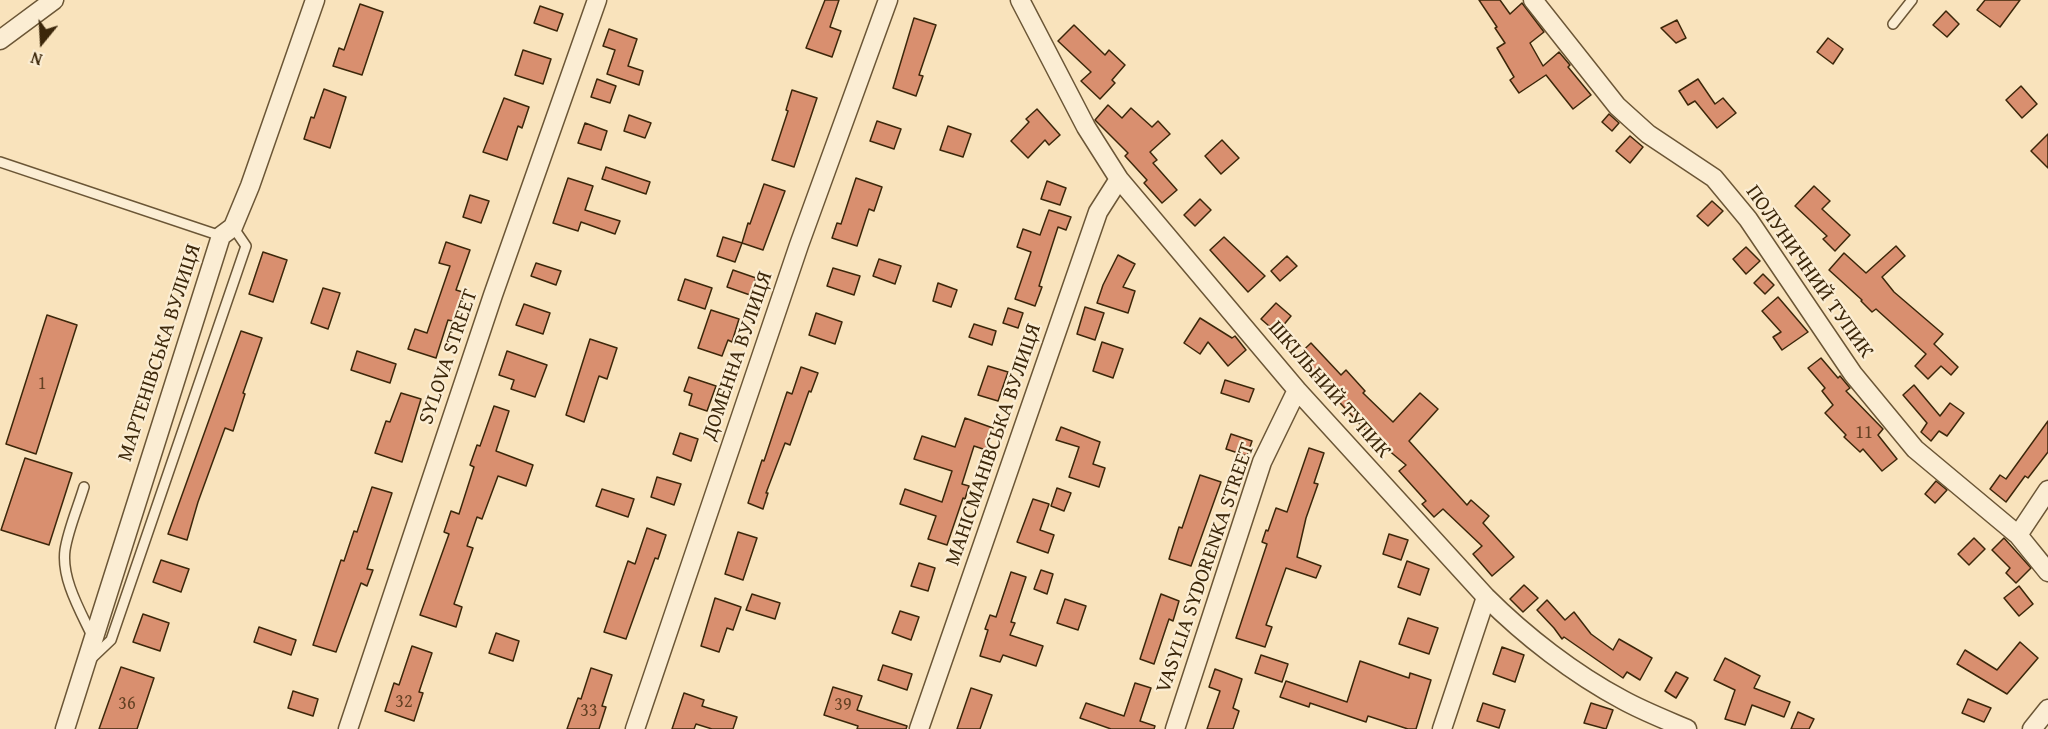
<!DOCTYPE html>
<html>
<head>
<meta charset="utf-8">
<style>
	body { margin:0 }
	#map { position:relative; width:2048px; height:729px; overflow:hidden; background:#f9e3bc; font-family:"Gentium Book Plus",serif }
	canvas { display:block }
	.north { position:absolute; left:12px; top:12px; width:60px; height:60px; -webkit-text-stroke:4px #fbedd3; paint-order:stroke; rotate:198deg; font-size:16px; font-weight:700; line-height:24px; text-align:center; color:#3c270a }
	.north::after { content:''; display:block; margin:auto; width:21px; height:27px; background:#3c270a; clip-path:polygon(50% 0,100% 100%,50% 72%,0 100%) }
</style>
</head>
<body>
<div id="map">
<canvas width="2048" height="729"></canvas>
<div class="north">N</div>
</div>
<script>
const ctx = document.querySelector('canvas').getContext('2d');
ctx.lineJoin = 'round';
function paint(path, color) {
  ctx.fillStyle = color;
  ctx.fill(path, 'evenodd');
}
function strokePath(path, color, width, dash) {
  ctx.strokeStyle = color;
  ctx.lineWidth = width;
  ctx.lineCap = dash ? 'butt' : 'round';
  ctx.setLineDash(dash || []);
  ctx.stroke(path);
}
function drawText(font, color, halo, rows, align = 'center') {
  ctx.font = font + ' "Gentium Book Plus",serif';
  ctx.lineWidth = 4.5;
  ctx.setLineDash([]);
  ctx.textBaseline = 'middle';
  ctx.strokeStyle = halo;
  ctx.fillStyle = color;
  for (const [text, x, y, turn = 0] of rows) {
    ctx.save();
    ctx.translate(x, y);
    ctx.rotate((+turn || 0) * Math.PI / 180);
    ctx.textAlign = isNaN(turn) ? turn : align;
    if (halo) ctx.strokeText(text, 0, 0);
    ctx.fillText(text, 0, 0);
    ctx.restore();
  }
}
const building = new Path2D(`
	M825 0H839L830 27 841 31 832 57 806 48Z
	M1479 0H1500L1510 14 1522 3 1544 32 1530 43 1543 66 1559 52 1570 65 1568 67 1591 95 1573 109 1546 75 1519 93 1510 80 1514 77 1497 48 1505 43 1495 28 1497 27Z
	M1985 0H2020L2000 27 1977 10Z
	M360 4 383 12 362 75 333 66 339 48 344 50Z
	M540 6 563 14 557 31 534 23Z
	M1946 11 1959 24 1947 37 1933 25Z
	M914 18 936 25 919 75 923 76 916 96 893 88Z
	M1677 20 1686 38 1676 43 1661 28Z
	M1074 25 1105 55 1109 50 1125 65 1112 80 1115 83 1100 99 1081 81 1091 72 1058 41Z
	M609 29 637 39 628 66 643 71 639 85 607 74 615 50 603 46Z
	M1828 38 1843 49 1833 64 1817 52Z
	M523 50 551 59 543 84 515 75Z
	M597 79 616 86 610 103 591 97Z
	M1698 79 1715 104 1723 98 1736 113 1717 128 1695 101 1688 105 1679 91Z
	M2021 86 2037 104 2022 118 2006 100Z
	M324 89 346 97 330 148 304 139 311 117 314 118Z
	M792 90 817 98 794 167 772 160 788 111 786 110Z
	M504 98 529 107 522 128 518 126 507 160 483 152Z
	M1108 105 1122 118 1131 108 1152 127 1158 121 1170 134 1150 152 1157 160 1153 163 1177 190 1162 203 1144 183 1147 180 1125 156 1128 153 1095 120Z
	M1037 109 1060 135 1049 145 1045 140 1028 158 1011 141 1029 122 1026 119Z
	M1609 114 1619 123 1612 131 1602 122Z
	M629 115 651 123 645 138 624 131Z
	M877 121 901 129 894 149 870 141Z
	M585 123 607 131 601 150 578 143Z
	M948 126 971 134 963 157 940 150Z
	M2048 134V168L2031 151Z
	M1630 136 1643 147 1630 163 1616 151Z
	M1222 140 1239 158 1221 174 1205 156Z
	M606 167 650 182 646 194 602 179Z
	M568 178 593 186 585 210 620 221 615 234 581 222 578 231 553 223Z
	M856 178 882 187 874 211 869 209 857 246 832 238 837 223 841 224Z
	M1047 181 1066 188 1060 205 1041 199Z
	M764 184 785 191 763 250 742 243 748 223 750 224Z
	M1814 186 1830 201 1822 209 1850 235 1835 251 1823 239 1827 236 1795 206Z
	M470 195 489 201 481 223 463 217Z
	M1200 199 1211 210 1195 226 1184 215Z
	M1712 201 1723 211 1708 226 1697 216Z
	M1049 210 1071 217 1066 230 1058 227 1039 286 1042 287 1035 306 1015 299 1031 252 1017 247 1023 229 1040 235Z
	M723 237 742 243 735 262 717 256Z
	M1224 237 1265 276 1248 292 1210 250Z
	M446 242 470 250 456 290 466 293 456 322 448 320 436 358 408 349 415 329 427 333 450 266 439 263Z
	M1896 246 1905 256 1882 277 1894 292 1943 334 1934 344 1958 367 1951 375 1941 366 1928 379 1915 366 1926 354 1876 309 1872 312 1861 301 1862 300 1829 270 1844 253 1866 273Z
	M1746 247 1760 261 1746 274 1733 259Z
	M263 252 287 260 273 302 249 294Z
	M1118 255 1135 264 1123 287 1135 291 1128 313 1097 303 1103 285Z
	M1287 256 1297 266 1280 281 1271 271Z
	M879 259 901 266 895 284 873 276Z
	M536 263 561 271 556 285 531 276Z
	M833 268 860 276 854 295 827 286Z
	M733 270 756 278 750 295 727 287Z
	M1763 274 1774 285 1765 294 1754 283Z
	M685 279 712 288 705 309 678 300Z
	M938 283 957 290 951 307 933 301Z
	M323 288 340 293 328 329 311 323Z
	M1778 297 1808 332 1782 350 1773 337 1781 332 1762 311Z
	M1276 303 1291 316 1277 333 1261 319Z
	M524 304 550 313 543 334 516 325Z
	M1085 307 1104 313 1095 340 1077 334Z
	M1008 308 1023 313 1018 328 1003 323Z
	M711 310 739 319 732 342 728 340 722 356 698 348Z
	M816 313 842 322 835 344 809 335Z
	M47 315 77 325 36 454 6 444Z
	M1200 318 1232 338 1235 336 1246 350 1228 366 1208 342 1200 354 1184 343Z
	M974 324 996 331 992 345 969 337Z
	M241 331 262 338 243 393 245 394 233 431 225 428 198 502 187 540 168 534Z
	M590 339 617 348 607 379 599 376 584 422 566 415Z
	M1102 342 1123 349 1113 378 1093 371Z
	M1311 343 1341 375 1346 370 1365 391 1363 393 1393 422 1420 393 1438 409 1409 441 1467 505 1471 500 1489 516 1483 523 1514 557 1492 576 1473 554 1482 546 1443 509 1434 517 1422 504 1426 501 1399 471 1406 465 1368 433 1315 376 1314 377 1295 358Z
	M357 351 396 364 390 383 351 370Z
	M507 351 547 365 535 397 511 389 514 380 499 375Z
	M1821 358 1838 378 1840 376 1850 388 1846 391 1883 429 1878 435 1897 459 1882 471 1863 449 1860 452 1844 437 1846 435 1825 413 1833 405 1822 391 1825 388 1808 368Z
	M988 366 1008 372 998 401 978 395Z
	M801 367 818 373 811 392 809 391 790 445 785 443 766 493H768L763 509 748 503 762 460 764 461 787 392 792 394Z
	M689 377 716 386 707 411 689 405 692 394 684 391Z
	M1225 380 1254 389 1249 402 1221 393Z
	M1914 385 1940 416 1950 403 1964 413 1947 436 1939 431 1931 441 1921 432 1927 423 1903 395Z
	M401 393 421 399 402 462 375 453 386 421 390 422Z
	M494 406 509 411 496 451 533 465 526 486 498 476 482 519 477 517 467 546 473 548 454 604 462 607 456 627 420 615 449 534 444 532 451 511 459 514 474 467 470 465 477 445 480 446Z
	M965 418 993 428 986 450 974 446 962 484 969 486 965 499 963 498 947 545 928 539 936 516 900 504 905 489 942 502 952 471 914 459 922 436 955 447Z
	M2048 421V452L2028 478 2025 476 2006 502 1990 489 2000 475 2006 479Z
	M1061 427 1100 442 1093 464 1105 468 1099 487 1069 477 1079 447 1056 440Z
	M680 433 698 439 691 461 673 454Z
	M1231 434 1252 441 1247 456 1226 449Z
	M1309 448 1324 453 1314 483 1318 484 1306 518 1297 557 1321 566 1316 578 1286 568 1266 625 1272 627 1265 647 1236 638 1267 544 1262 542 1266 530 1268 531 1276 508 1287 512Z
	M25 458 72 473 49 545 1 530Z
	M1200 475 1221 482 1191 566 1169 559 1179 527 1182 528Z
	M657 477 681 484 674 505 651 497Z
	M1936 481 1947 490 1935 503 1925 494Z
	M372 487 392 493 367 569 373 570 367 586 361 583 336 652 313 645 341 560 344 561 354 531 357 532Z
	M1057 488 1071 493 1064 511 1051 506Z
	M602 489 634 499 628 517 596 506Z
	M1033 499 1049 504 1040 530 1054 535 1048 553 1017 542Z
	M647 528 666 535 658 559 655 558 626 639 604 632 628 561 635 564Z
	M738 532 757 538 743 580 725 574Z
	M1389 534 1408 540 1401 560 1383 554Z
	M1974 538 1985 549 1969 565 1958 554Z
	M2004 538 2031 568 2016 583 2006 573 2010 568 1992 550Z
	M161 560 189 569 181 592 153 582Z
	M1407 561 1429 569 1420 595 1398 587Z
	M919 563 935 568 928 591 911 586Z
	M1041 570 1053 574 1047 594 1034 589Z
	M1011 572 1026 577 1011 622 1015 623 1010 635 1043 646 1036 666 1003 655 1000 662 980 656 988 630 985 629 990 615 996 617Z
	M1524 585 1538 598 1523 612 1510 599Z
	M2019 586 2033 604 2019 616 2004 598Z
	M752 594 780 603 775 619 746 610Z
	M1161 594 1179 601 1173 621 1169 619 1154 664 1140 659Z
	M715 598 741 607 733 630 727 628 719 652 701 646Z
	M1065 599 1086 606 1078 630 1057 623Z
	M1547 600 1565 620 1574 612 1591 634 1613 650 1619 639 1652 658 1640 680 1627 672 1623 678 1564 637 1562 639 1554 628 1537 610Z
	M900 611 919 617 911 640 892 633Z
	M143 614 169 623 160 651 133 642Z
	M1408 618 1438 628 1429 654 1399 644Z
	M259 627 296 640 291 655 254 642Z
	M496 633 519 641 513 661 489 653Z
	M2020 642 2038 658 2007 694 1957 664 1965 650 1997 670Z
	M412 646 432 653 419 692 423 693 414 721 385 711 394 683 399 685Z
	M1502 647 1524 655 1515 682 1493 674Z
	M1261 655 1288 664 1282 682 1255 673Z
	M1725 658 1760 676 1754 688 1790 702 1784 717 1752 705 1745 725 1725 719 1735 690 1714 680Z
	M1360 661 1409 678 1410 673 1431 680 1416 729H1408L1368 716 1366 722 1310 703 1309 707 1280 697 1286 681 1347 702Z
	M883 665 912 674 907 690 878 680Z
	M121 667 154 678 137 729H99Z
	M591 668 612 675 602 706 606 707 599 729H567L578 698 581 699Z
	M1215 669 1242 679 1233 708 1239 711 1233 729H1207L1220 691 1209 687Z
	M1676 672 1688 678 1676 698 1665 691Z
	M1135 683 1151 688 1140 721 1155 726 1154 729H1111L1080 718 1086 703 1124 716Z
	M833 687 862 696 857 710 907 726 906 729H857L858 726 824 715Z
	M971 688 992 695 980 729H957Z
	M293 691 318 699 313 716 288 708Z
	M684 693 704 700 702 706 737 717 733 729H712L696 724 694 729H672Z
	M1968 699 1991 708 1984 722 1962 713Z
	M1483 703 1505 710 1499 728 1477 721Z
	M1591 703 1613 710 1606 729 1584 723Z
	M1798 712 1814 719 1809 729H1791Z`);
const service = new Path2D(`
	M1893 24 1912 0
	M0 162 221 236
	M84 487C78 507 68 530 65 550 61 579 81 612 93 638
	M91 659 111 640 246 246 233 227`);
const minor = new Path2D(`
	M1020 0 1086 127 1119 179 1297 390 1486 597C1525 636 1574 674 1623 700 1643 711 1666 720 1687 729
	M1533 0 1617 106 1648 134 1714 178 1748 219 1853 374 1915 449 2018 535 2048 572
	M0 40 54 0
	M2018 535 2048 490
	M65 729 221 236 233 227 250 186 315 0
	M348 729 493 295 597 0
	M635 729 799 245 888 0
	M919 729 1098 212 1119 179
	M1175 729 1262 462 1297 390
	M1442 729 1486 597
	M2032 729 2048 709`);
const numberNames = [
	["1",42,384],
	["11",1864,433],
	["32",404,702],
	["36",127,704],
	["39",843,705],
	["33",589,711]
];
const streetNames = [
	["ПОЛУНИЧНИЙ ТУПИК",1809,272,55],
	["МАРТЕНІВСЬКА ВУЛИЦЯ",160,353,-72],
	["ДОМЕННА ВУЛИЦЯ",738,356,-71],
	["SYLOVA STREET",449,357,-71],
	["ШКІЛЬНИЙ ТУПИК",1329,390,49],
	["МАНІСМАНІВСЬКА ВУЛИЦЯ",994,445,-71],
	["VASYLIA SYDORENKA STREET",1206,568,-71]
];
paint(building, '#d98f6f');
strokePath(building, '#3c270a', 1.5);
strokePath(service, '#6b5636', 12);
strokePath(minor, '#6b5636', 21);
strokePath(service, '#fbedd3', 9);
strokePath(minor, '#fbedd3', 18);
drawText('18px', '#634123', null, numberNames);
drawText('21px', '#3c270a', '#fbedd3', streetNames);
</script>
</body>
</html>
